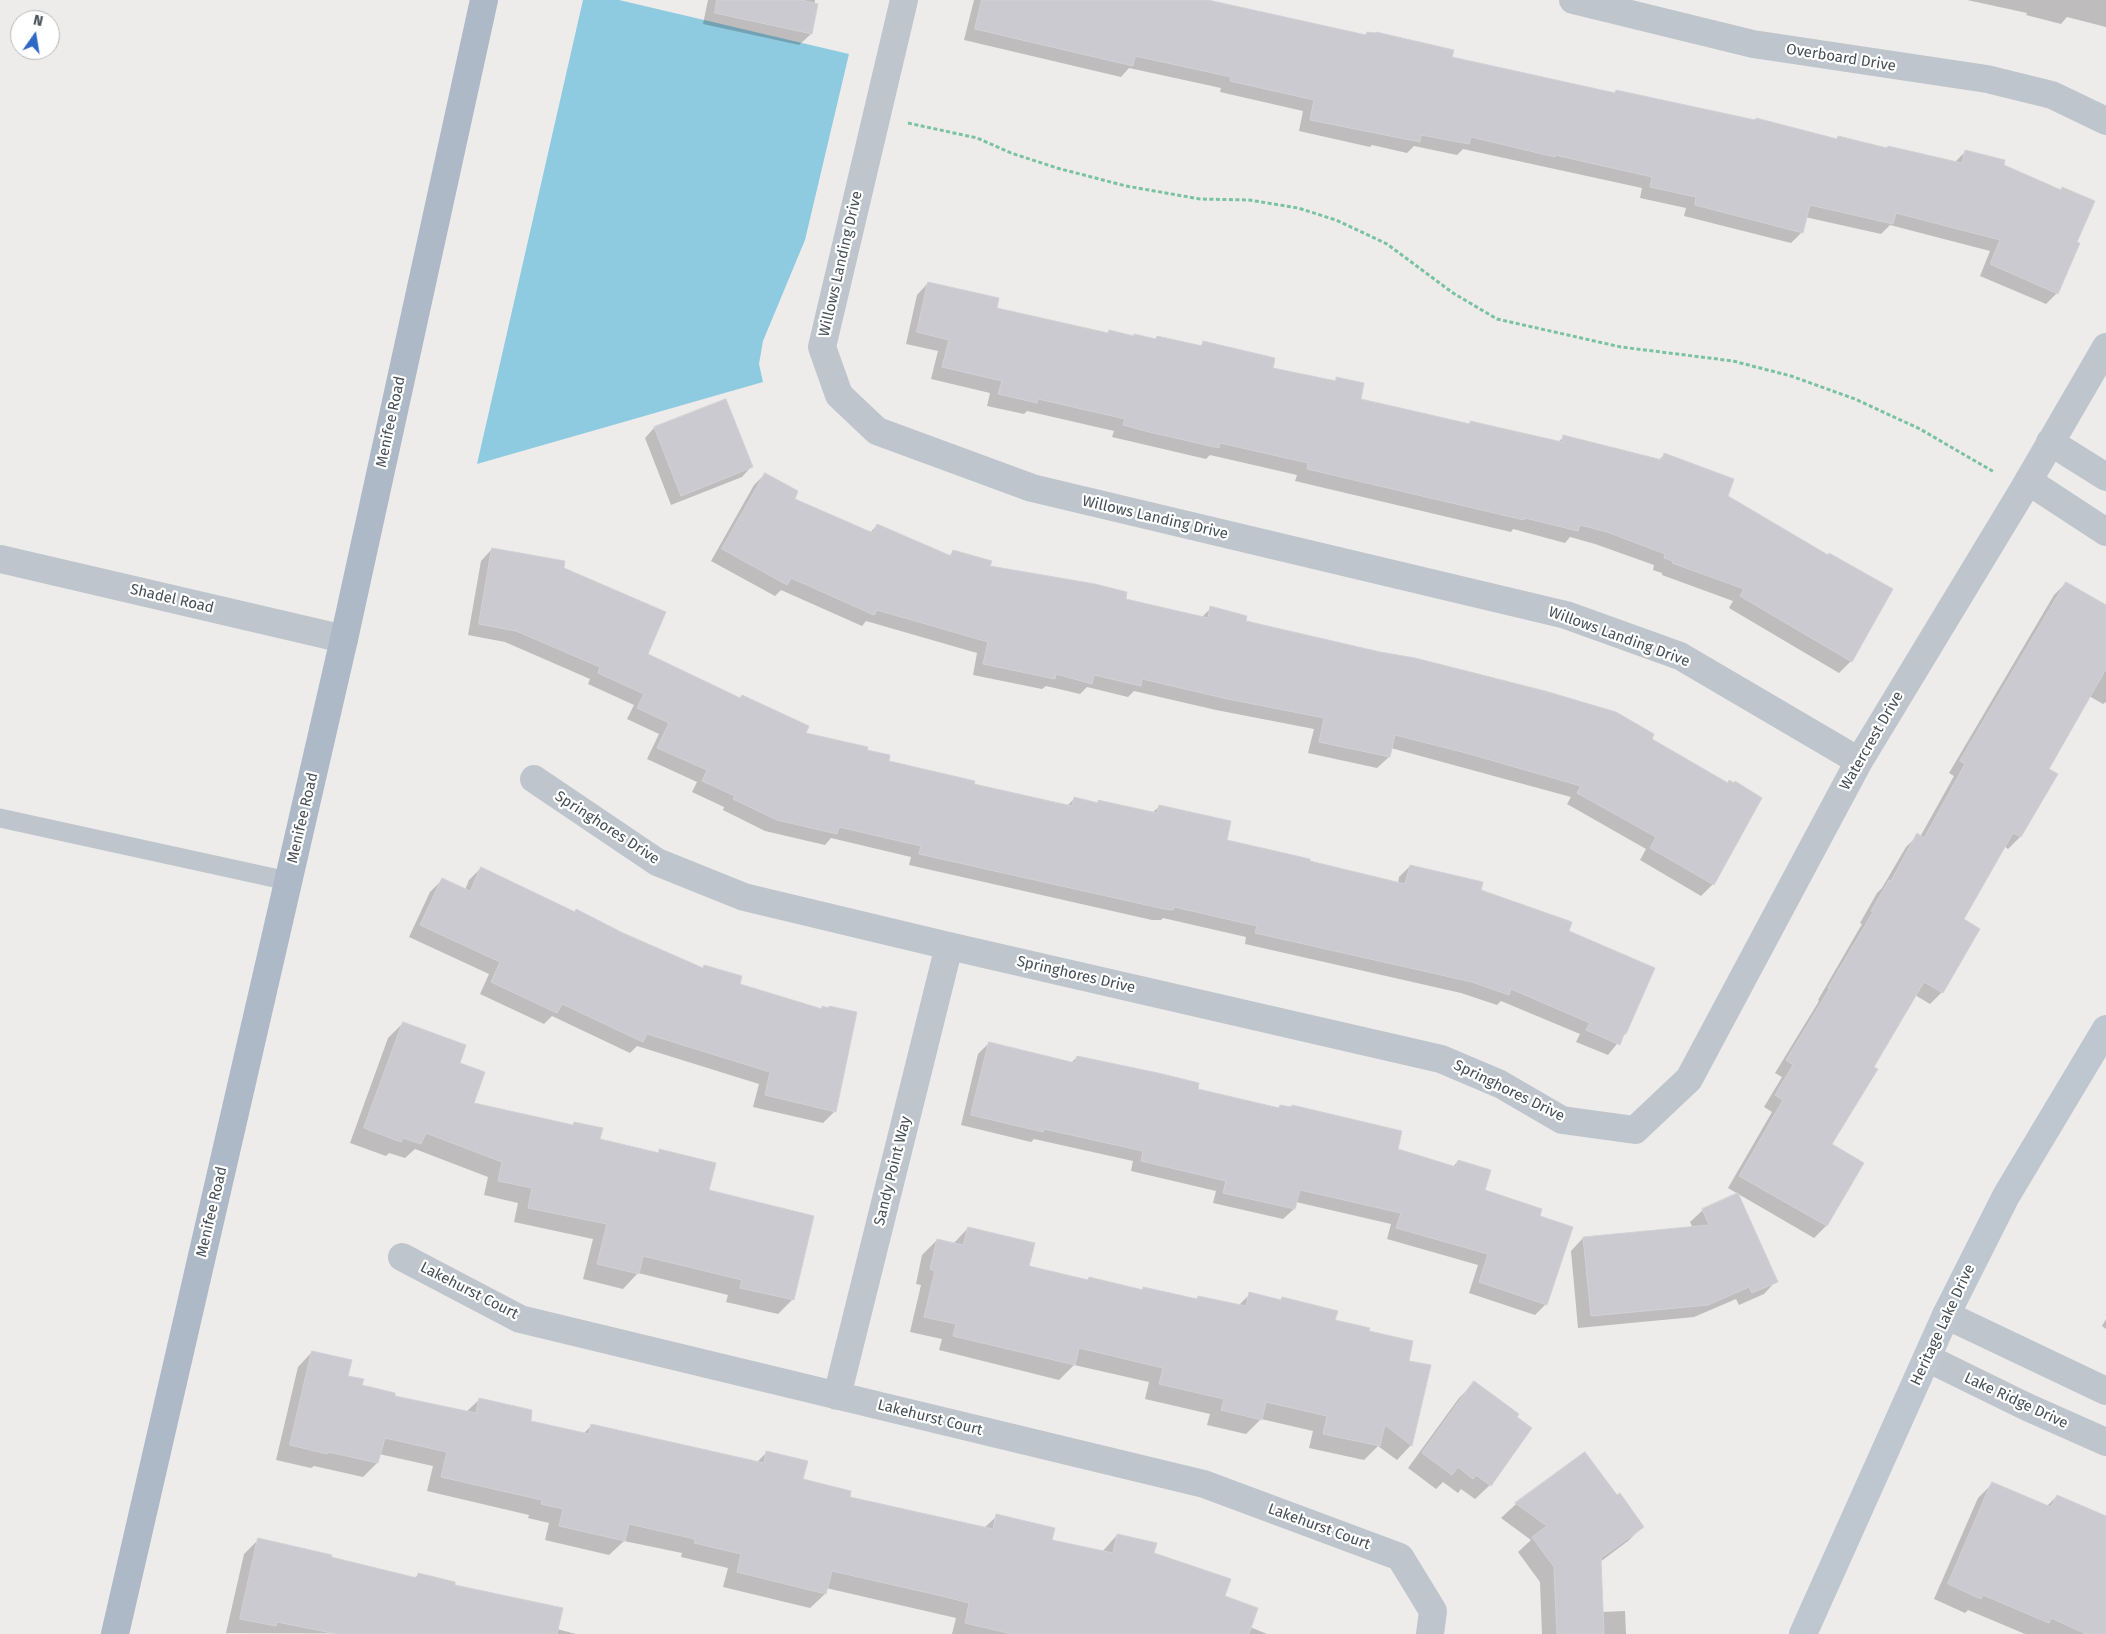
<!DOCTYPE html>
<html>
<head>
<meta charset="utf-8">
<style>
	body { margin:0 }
	#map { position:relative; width:2106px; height:1634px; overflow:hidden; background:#eeeceb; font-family:"Fira Sans",sans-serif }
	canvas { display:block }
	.north { position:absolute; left:10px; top:10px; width:50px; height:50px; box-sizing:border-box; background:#fff; border:1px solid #b5b8bb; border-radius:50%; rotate:13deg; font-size:14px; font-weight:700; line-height:20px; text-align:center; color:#464e56 }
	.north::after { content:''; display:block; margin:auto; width:18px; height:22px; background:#2d68c6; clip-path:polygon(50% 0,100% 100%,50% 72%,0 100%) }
</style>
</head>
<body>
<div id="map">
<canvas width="2106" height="1634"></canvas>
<div class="north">N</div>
</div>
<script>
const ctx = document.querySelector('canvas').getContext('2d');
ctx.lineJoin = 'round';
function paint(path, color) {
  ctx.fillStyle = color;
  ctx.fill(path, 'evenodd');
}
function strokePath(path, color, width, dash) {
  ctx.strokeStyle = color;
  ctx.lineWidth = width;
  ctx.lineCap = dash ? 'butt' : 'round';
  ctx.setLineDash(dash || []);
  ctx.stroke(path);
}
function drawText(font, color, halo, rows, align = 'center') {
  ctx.font = font + ' "Fira Sans",sans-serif';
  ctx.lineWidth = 4.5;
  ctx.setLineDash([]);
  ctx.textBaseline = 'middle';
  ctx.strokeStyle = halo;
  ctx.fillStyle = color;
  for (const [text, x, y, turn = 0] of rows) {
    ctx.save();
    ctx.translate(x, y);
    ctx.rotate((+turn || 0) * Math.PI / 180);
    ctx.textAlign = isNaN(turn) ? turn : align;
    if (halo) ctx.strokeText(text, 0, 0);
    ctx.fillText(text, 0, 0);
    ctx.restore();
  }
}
const water = new Path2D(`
	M583 0H619L849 54 805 240 763 341 759 364 763 382 477 464Z`);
const shadow = new Path2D(`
	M708 0H815L811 34 799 45 703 24Z
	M974 0H1203L1364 36 1367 33 1450 58 1613 94 1617 91 1836 140 1838 138 1954 163 1966 151 2002 166 2075 243 2057 293 2046 304 1980 276 1990 251 1890 225 1881 234 1805 217 1802 232 1791 243 1684 216 1686 208 1640 198 1642 188 1463 149 1457 155 1414 146 1407 153 1372 145 1370 147 1299 131 1303 111 1220 92 1221 88 1129 68 1121 77 964 40Z
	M1967 0H2106V27L2067 17 2061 24 2026 15 2027 13Z
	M928 283 995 309 1107 334 1110 331 1133 337 1135 335 1155 340 1157 337 1199 347 1204 342 1271 369 1334 382 1337 378 1359 400 1468 425 1470 423 1558 442 1564 437 1658 461 1665 454 1726 496 1851 661 1839 673 1729 608 1733 601 1662 575V573L1653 570 1654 565 1595 544 1570 537 1565 543 1513 529 1511 532 1295 481 1297 475 1210 455 1206 459 1112 437 1114 431 1027 411 1024 414 987 406 990 393 931 379 938 351 906 344 917 295Z
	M654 428 751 467 742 477 671 505 645 438Z
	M765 474 793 499 870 533 877 525 949 556 953 552 989 567 1201 618 1211 608 1245 622 1650 739 1727 784 1729 782 1761 798 1713 884 1701 896 1640 860 1646 849 1567 804 1571 797 1391 748 1389 757 1377 768 1308 753 1314 729 1216 710 1134 691 1128 697 1087 687 1080 694 1046 686 1042 689 973 675 977 653 866 621 862 626 781 590 775 596 711 561 754 485Z
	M492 549 563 569 647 655 804 734 865 750 888 762 973 785 1067 806 1075 798 1096 804 1099 801 1152 813 1160 806 1225 841 1398 883 1399 877 1410 866 1480 891 1567 932 1625 1034 1608 1055 1576 1042 1580 1034 1501 1001 1497 1005 1461 993 1245 944 1246 937 1163 918 1161 920H1152L909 865 911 857 831 838 825 845 765 831 723 810 724 807 692 792 697 782 647 759 659 734 627 719 634 705 588 684 590 679 505 642 468 635 481 561Z
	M2066 583 2106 605V702L2103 704 2089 696 2048 770 2056 775 2020 837 2008 849 2004 846 1962 920 1942 992 1930 1004 1915 995 1872 1068 1830 1145 1862 1163 1826 1226 1814 1238 1728 1188 1772 1112 1764 1107 1782 1077 1775 1073 1819 1001 1818 1000 1862 924 1860 923 1877 893 1882 888 1906 847 1918 835 1920 837 1954 776 1949 773 2054 595Z
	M481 868 574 913 576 911 622 934 702 969 705 966 738 985 820 1010 823 1007 835 1111 823 1123 753 1107 759 1084 637 1046 630 1053 552 1016 544 1024 480 994 489 974 409 937 430 892 442 880 465 890 469 880Z
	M403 1023 458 1064 472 1104 599 1140 657 1154 660 1150 707 1191 793 1299 778 1314 726 1302 728 1295 638 1273 623 1289 583 1279 593 1239 514 1222 518 1203 484 1195 488 1177 415 1149 405 1158 389 1153 386 1156 350 1143 388 1038Z
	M989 1043 1071 1063 1077 1057 1196 1090 1277 1109 1280 1106 1397 1150 1453 1167 1458 1161 1484 1190 1539 1217 1546 1304 1535 1315 1469 1293 1478 1265 1387 1239 1391 1224 1296 1202 1294 1209 1283 1219 1213 1203 1216 1191 1131 1171 1133 1161 1034 1139 1031 1142 961 1125 978 1054Z
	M1703 1210 1776 1281 1764 1294 1739 1305 1736 1299 1694 1317 1578 1328 1571 1251 1583 1238 1693 1228 1690 1222Z
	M968 1228 1028 1267 1087 1281 1089 1279 1141 1291 1143 1288 1195 1300 1198 1297 1238 1306 1250 1294 1280 1301 1282 1299 1334 1321 1367 1332 1407 1362 1411 1445 1397 1460 1378 1446 1364 1460 1309 1448 1313 1431 1261 1419 1246 1434 1207 1425 1210 1414 1145 1399 1149 1382 1074 1365 1059 1380 939 1350 942 1339 910 1332 921 1285 916 1284 922 1255 937 1240 954 1243Z
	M2106 1319V1329L2102 1326Z
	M312 1352 361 1386 393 1397 466 1412 480 1399 530 1422 583 1434 592 1425 757 1462 767 1452 802 1480 848 1498 984 1528 997 1516 1051 1541 1102 1552 1117 1535 1153 1554 1223 1597 1250 1627 1267 1634H952L956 1618 826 1588 825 1594 810 1608 723 1587 728 1568 681 1557 682 1553 624 1541 609 1555 545 1540 549 1523 528 1518 529 1515 427 1491 433 1466 379 1454 377 1463 363 1477 314 1466 311 1468 276 1460 298 1367Z
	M1474 1383 1490 1485 1475 1499 1461 1489 1458 1493 1443 1482 1436 1489 1408 1468 1459 1398Z
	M1584 1453 1617 1497 1643 1526 1628 1541 1600 1562 1602 1612 1625 1611 1626 1634H1542L1540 1582 1518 1552 1531 1540 1501 1518 1516 1504Z
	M1993 1483 2047 1506 2057 1496 2106 1528V1634H2025L1968 1610 1965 1613 1934 1599 1978 1498Z
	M258 1540 414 1578 418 1575 453 1586 557 1629 576 1634 226 1633 244 1554Z`);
const building = new Path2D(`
	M717 0H801L818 4 812 34 715 13Z
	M982 0H1208L1366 35 1367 32 1375 33 1376 32 1454 50 1452 57 1615 93 1616 90 1755 120 1756 118 1837 139 1838 136 1887 148 1888 146 1962 163 1965 150 2005 160 2004 165 2061 190 2062 187 2095 201 2077 242 2080 243 2058 294 1990 264 2000 240 1896 213 1893 224 1810 205 1803 233 1695 205 1696 197 1650 187 1652 177 1555 155V157L1471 137 1469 144 1421 135 1420 142 1310 120 1314 100 1230 81 1231 77 1135 56 1133 66 975 29Z
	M928 282 999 298 997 308 1108 333 1109 330 1134 336V334L1156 339 1157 336 1202 346 1203 341 1275 358 1273 368 1336 381V377L1364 383 1361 399 1470 424V421L1562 442 1563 435 1662 460 1664 453 1734 479 1728 496 1828 555 1829 553 1893 589 1852 662 1740 596 1744 589 1672 563 1673 561 1664 558 1665 554 1607 532 1580 525 1578 531 1525 518 1524 520 1307 469 1308 463 1220 443 1219 448 1149 432 1123 425 1125 419 1038 399 1037 403 998 394 1002 381 942 367 949 340 917 332Z
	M726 399 753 467 681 496 654 427Z
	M765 473 798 491 795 499 873 533 877 524 951 556 953 550 992 561 990 566 1095 584 1127 592 1126 599 1208 618 1210 606 1247 616 1246 621 1380 652 1415 658 1545 691 1616 712 1654 734 1652 739 1728 783 1729 780 1734 783 1735 781 1762 798 1714 885 1650 848 1656 837 1577 793 1581 786 1466 753 1395 735 1390 757 1319 742 1324 718 1228 699 1142 679 1141 686 1094 675 1092 684 1056 674 1055 679 983 664 988 642 877 610 874 615 791 578 787 585 722 549Z
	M492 548 565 561 564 568 666 612 648 654 740 698 742 695 809 726 806 733 868 747 867 750 890 755 889 761 975 781 974 784 1072 806 1074 797 1098 803V800L1157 813 1159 805 1231 821 1227 840 1310 859V861L1405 884 1410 865 1483 882 1481 890 1572 922 1569 931 1655 968 1626 1034H1624L1620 1045 1586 1030 1590 1023 1511 989 1509 995 1472 982 1255 933 1257 926 1174 907 1173 910 1164 909 919 854 921 846 839 827 837 834 777 820 733 799 735 796 702 781 707 770 657 748 669 723 637 708 644 694 598 673 600 667 516 631 479 624Z
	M2066 582 2106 605V669L2049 769 2058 774 2021 837 2013 833 1964 919 1980 929 1943 993 1924 982 1874 1067 1878 1069 1832 1144 1864 1163 1827 1226 1739 1176 1783 1100 1775 1095 1793 1065 1786 1060 1830 988H1828L1873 912 1871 911 1889 880 1891 881 1917 833 1924 838 1965 764 1960 761Z
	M481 867 575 912 576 909 623 933 703 968 704 965 742 976 740 984 822 1009V1006L828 1008 829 1006 857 1012 836 1112 765 1095 770 1072 647 1034 643 1042 562 1004 557 1013 491 982 500 962 420 925 442 878 470 891Z
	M403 1022 466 1045 460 1063 485 1072 474 1103 573 1125 574 1122 603 1128 600 1139 659 1153V1149L716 1163 709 1190 814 1216 794 1300 740 1288 742 1280 643 1256 639 1274 597 1264 607 1224 528 1208 532 1188 498 1181 502 1162 426 1133 421 1144 403 1138 401 1142 364 1128Z
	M989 1042 1075 1063 1077 1056 1158 1073 1199 1083 1198 1089 1279 1108 1280 1105 1291 1107 1292 1105 1402 1131 1398 1149 1456 1167 1458 1160 1491 1170 1485 1190 1542 1209 1540 1216 1573 1227 1547 1305 1479 1282 1488 1254 1396 1228 1401 1213 1300 1190 1295 1209 1223 1193 1226 1181 1141 1161 1143 1151 1044 1129 1043 1132 971 1115Z
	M1738 1193 1778 1282 1752 1293 1749 1287 1708 1305 1591 1316 1583 1237 1709 1225 1702 1209Z
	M968 1227 1035 1243 1029 1266 1088 1280 1089 1277 1143 1290V1287L1197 1299 1198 1296 1246 1306 1249 1292 1281 1300 1282 1297 1338 1311 1335 1320 1370 1328 1369 1331 1413 1341 1409 1361 1431 1365 1412 1446 1385 1425 1380 1446 1323 1434 1327 1416 1266 1402 1262 1420 1221 1410 1224 1399 1159 1384 1163 1368 1079 1348 1075 1365 953 1336 956 1324 924 1317 935 1271 930 1269 937 1239 963 1245Z
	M312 1351 352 1360 348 1376 364 1379 362 1385 395 1393V1396L476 1413 479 1398 532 1410 531 1421 589 1434 591 1424 764 1463 766 1451 808 1461 803 1479 851 1491 850 1497 993 1529 996 1514 1055 1528 1052 1540 1113 1553 1117 1534 1157 1543 1154 1553 1231 1579 1225 1596 1258 1608 1249 1634H1012L965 1623 969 1603 946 1597 832 1571 826 1594 737 1572 741 1554 694 1543 695 1539 629 1524 625 1541 559 1526 563 1509 541 1504 542 1500 441 1477 447 1452 385 1438 378 1463 328 1452 327 1454 290 1445Z
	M1474 1381 1519 1414 1517 1417 1532 1428 1491 1486 1476 1475 1473 1479 1458 1467 1452 1475 1422 1453Z
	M1585 1452 1617 1495 1620 1493 1644 1527 1601 1558 1604 1634H1557L1554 1567 1532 1537 1547 1526 1515 1503Z
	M1992 1482 2051 1507 2057 1495 2106 1516V1634H2086L2051 1618 2049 1623 1983 1595 1981 1599 1948 1584Z
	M258 1538 332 1555 331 1557 417 1578 418 1573 455 1582V1585L563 1608 557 1634H337L277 1622 276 1626 240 1619Z`);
const path = new Path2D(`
	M908 123 977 138 1011 153 1057 168 1126 186 1200 199 1249 200 1298 208 1336 220 1387 244 1453 293 1497 319 1621 347 1733 361 1791 376 1855 399 1920 429 1994 472`);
const lane = new Path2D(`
	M0 818 288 881`);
const street = new Path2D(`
	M904 0 822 347 839 395 877 431 1032 488 1566 615 1680 656 1859 761
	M1573 0 1753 44 1987 79 2052 95 2106 121
	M2050 442 2106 477
	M2028 481 2106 532
	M0 559 344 639
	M534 779 657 862 744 897 949 946 1441 1059 1500 1084 1562 1120 1635 1130 1689 1079 1859 761 2023 490 2106 347
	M402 1257 520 1319 1204 1484 1400 1557 1433 1611 1430 1634
	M1946 1315 2106 1391
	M1927 1358 2027 1407 2106 1442
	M837 1396 949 946`);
const secondary = new Path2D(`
	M1803 1634 1946 1315 2006 1196 2106 1029`);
const primary = new Path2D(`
	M115 1634 344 639 484 0`);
const streetNames = [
	["Overboard Drive",1841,58,9],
	["Willows Landing Drive",841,264,-77],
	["Menifee Road",391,422,-78],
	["Willows Landing Drive",1155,518,13],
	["Shadel Road",172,599,13],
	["Willows Landing Drive",1619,637,20],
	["Watercrest Drive",1872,741,-60],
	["Menifee Road",303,818,-77],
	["Springhores Drive",607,828,33],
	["Springhores Drive",1076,975,13],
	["Springhores Drive",1509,1091,26],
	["Sandy Point Way",893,1171,-76],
	["Menifee Road",212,1212,-77],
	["Lakehurst Court",469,1291,27],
	["Heritage Lake Drive",1943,1325,-65],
	["Lake Ridge Drive",2016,1401,25],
	["Lakehurst Court",930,1418,14],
	["Lakehurst Court",1319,1527,20]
];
paint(water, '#8fcbe0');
paint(shadow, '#0003');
paint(building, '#cacad0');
strokePath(building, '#d0d2d6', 1);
strokePath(path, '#7ac2a2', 3, [4, 2.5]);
strokePath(lane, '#bec5cc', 19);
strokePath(street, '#bec5cc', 28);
strokePath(secondary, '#bec6d0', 28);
strokePath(primary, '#aeb9c8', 28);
drawText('15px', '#464e56', '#fff', streetNames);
</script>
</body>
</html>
